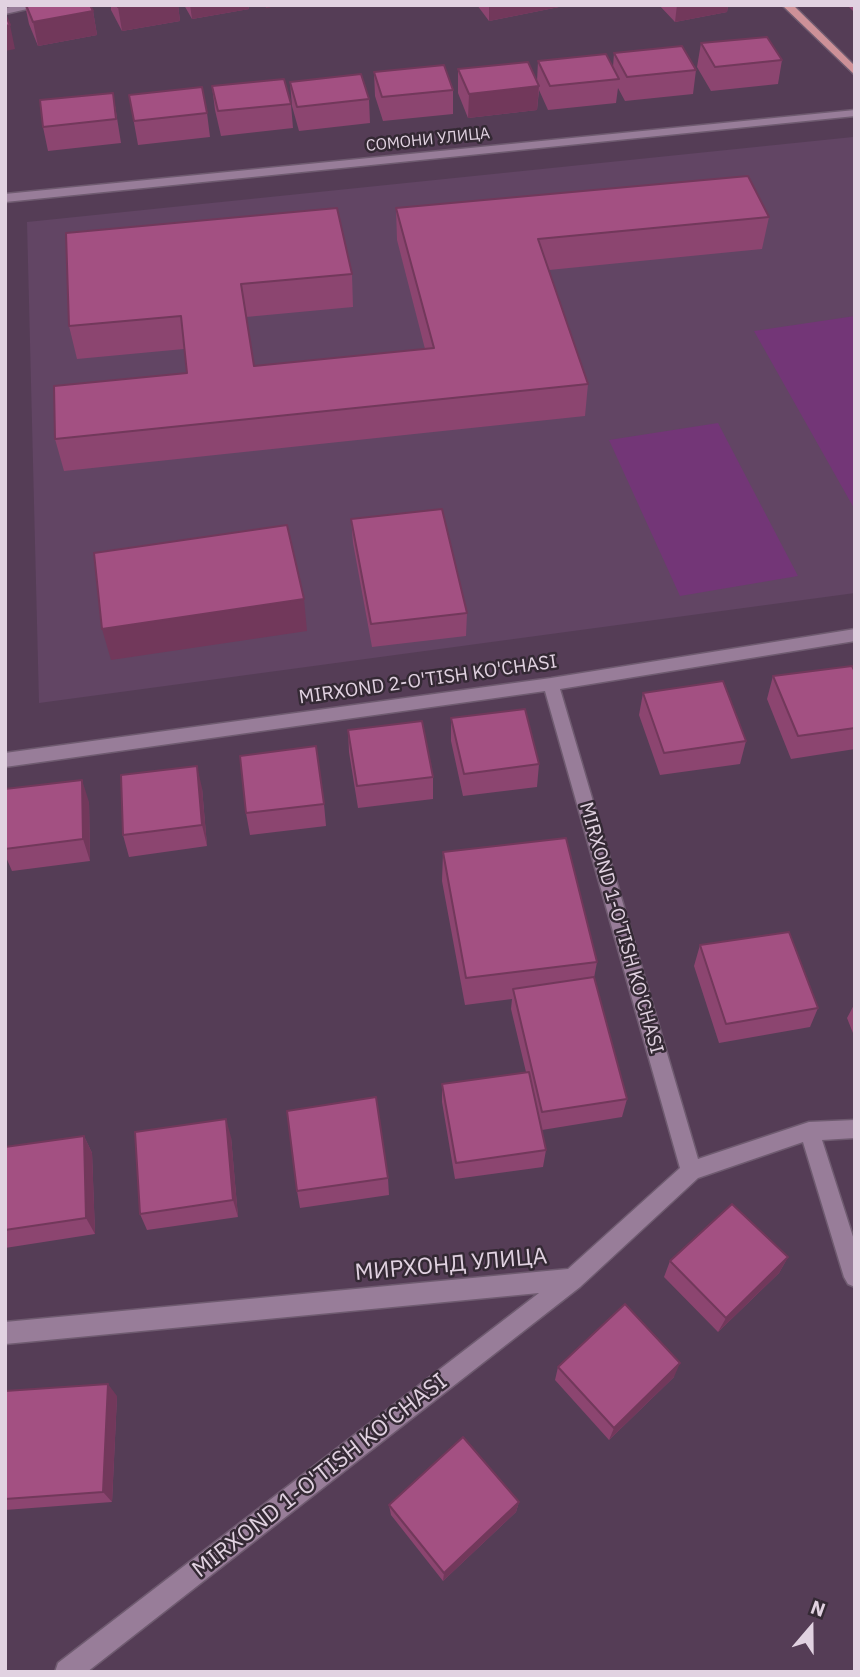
<!DOCTYPE html>
<html>
<head>
<meta charset="utf-8">
<style>
	body { margin:0 }
	#map { position:relative; width:860px; height:1677px; overflow:hidden; background:#553d56; font-family:"IBM Plex Sans",sans-serif }
	canvas { display:block }
	.frame { position:absolute; inset:0; border:7px solid #e1d2e1; pointer-events:none }
	.north { position:absolute; left:776px; top:1593px; width:70px; height:70px; -webkit-text-stroke:5px #342934; paint-order:stroke; rotate:20deg; font-size:19px; font-weight:700; line-height:28px; text-align:center; color:#e1d2e1 }
	.north::after { content:''; display:block; margin:auto; width:24px; height:32px; background:#e1d2e1; clip-path:polygon(50% 0,100% 100%,50% 72%,0 100%) }
</style>
</head>
<body>
<div id="map">
<canvas width="860" height="1677"></canvas>
<div class="frame"></div>
<div class="north">N</div>
</div>
<script>
const ctx = document.querySelector('canvas').getContext('2d');
ctx.lineJoin = 'round';
function paint(path, color) {
  ctx.fillStyle = color;
  ctx.fill(path, 'evenodd');
}
function strokePath(path, color, width, dash) {
  ctx.strokeStyle = color;
  ctx.lineWidth = width;
  ctx.lineCap = dash ? 'butt' : 'round';
  ctx.setLineDash(dash || []);
  ctx.stroke(path);
}
function drawText(font, color, halo, rows, align = 'center') {
  ctx.font = font + ' "IBM Plex Sans",sans-serif';
  ctx.lineWidth = 5;
  ctx.setLineDash([]);
  ctx.textBaseline = 'middle';
  ctx.strokeStyle = halo;
  ctx.fillStyle = color;
  for (const [text, x, y, turn = 0] of rows) {
    ctx.save();
    ctx.translate(x, y);
    ctx.rotate((+turn || 0) * Math.PI / 180);
    ctx.textAlign = isNaN(turn) ? turn : align;
    if (halo) ctx.strokeText(text, 0, 0);
    ctx.fillText(text, 0, 0);
    ctx.restore();
  }
}
const built = new Path2D(`
	M853 137 855 593 39 703 27 222Z`);
const green = new Path2D(`
	M855 316V510L754 331Z
	M718 423 798 576 680 596 609 440Z`);
const minor = new Path2D(`
	M20 5H45L5 14V8Z
	M855 110V116L5 202V194Z
	M855 629V641L560 689 698 1159 809 1122 855 1120V1138L822 1140 855 1243V1287L848 1284 844 1277 803 1142 698 1178 580 1287 87 1672H55L58 1663 539 1293 5 1344V1322L568 1269 680 1168 545 691 5 767V753L551 678Z`);
const major = new Path2D(`
	M782 5H793L855 66V75Z`);
const wall = new Path2D(`
	M25 5H90L93 11 97 35 38 46 29 24Z
	M111 5H178L180 21 122 31 111 10Z
	M184 5H248L249 9 192 19Z
	M477 5H569L489 21Z
	M659 5H728L727 12 675 22Z
	M847 5H855V13Z
	M701 43 782 60 778 84 711 91 697 67Z
	M614 53 696 70 693 94 625 101 618 88 616 103 548 110 539 90 537 110 468 118 458 93V69L537 81 538 61 613 67Z
	M374 72 453 90V114L383 121 375 96Z
	M290 82 369 99 370 123 299 131 292 106Z
	M212 86 291 104 293 128 221 136 215 110Z
	M113 93 121 143 48 151 43 127Z
	M129 95 207 113 210 137 138 145Z
	M396 208 769 217 762 249 549 270 588 384 585 416 64 471 55 439 187 373 184 349 77 359 69 326 66 233 352 274 353 307 246 317 254 366 425 349 397 240Z
	M351 519 467 613 466 636 372 647 353 543Z
	M855 672V749L791 759 767 699 773 676Z
	M643 693 746 741 740 764 660 775 639 715Z
	M451 718 539 764 537 787 463 796 451 741Z
	M348 730 433 777V799L358 808 349 752Z
	M202 788 207 846 129 857 123 835Z
	M5 789 89 802 90 861 12 871 5 855Z
	M324 804 326 826 250 835 246 813Z
	M443 852 597 962 594 978 627 1099 622 1117 542 1130 546 1150 543 1167 455 1179 442 1102V1084L526 1072 511 1009 512 999 465 1005 442 881Z
	M700 945 818 1008 810 1027 719 1043 694 966Z
	M855 1003V1038L847 1018Z
	M84 1136 92 1153 95 1234 5 1248V1147Z
	M231 1137 238 1217 147 1230 140 1214Z
	M388 1178 389 1195 300 1208 297 1191Z
	M788 1257 779 1273 718 1332 664 1277 670 1261Z
	M558 1367 674 1377 609 1440 555 1380Z
	M5 1391 117 1396 112 1502 5 1510Z
	M519 1502 516 1512 443 1581 391 1515 389 1505Z`);
const shadedWall = new Path2D(`
	M131 5H178L180 21 122 31 118 7Z
	M190 5H248L249 9 192 19Z
	M265 5H283L266 8Z
	M489 5H569L489 21Z
	M677 5H728L727 12 675 22Z
	M93 11 97 35 38 46 33 22Z
	M10 25 15 49 5 51V26Z
	M539 86 537 110 468 118 469 94Z
	M5 125 7 153H5Z
	M304 599 307 631 111 660 102 629Z
	M197 766 202 788 207 846 202 825Z
	M82 780 89 802 90 861 83 839Z
	M226 1119 231 1137 238 1217 233 1200Z
	M84 1136 92 1153 95 1234 86 1218Z
	M788 1257 779 1273 718 1332 726 1318Z
	M680 1363 674 1377 609 1440 614 1428Z
	M108 1384 117 1396 112 1502 103 1492Z
	M519 1502 516 1512 443 1581 444 1573Z`);
const building = new Path2D(`
	M26 5H90L93 11 33 22Z
	M117 5H131L118 7Z
	M5 14 10 25 5 26Z
	M767 37 782 60 715 67 701 43Z
	M682 46 696 70 627 77 614 53Z
	M606 54 619 79 550 86 538 61Z
	M528 62 539 86 469 94 458 69Z
	M444 65 453 90 382 97 374 72Z
	M361 74 369 99 297 107 290 82Z
	M284 79 291 104 218 111 212 86Z
	M202 87 207 113 134 121 129 95Z
	M113 93 116 119 43 127 40 100Z
	M748 176 769 217 538 239 588 384 55 439 54 386 187 373 181 316 69 326 66 233 337 208 352 274 241 284 254 366 434 348 396 208Z
	M442 509 467 613 371 624 351 519Z
	M287 525 304 599 102 629 94 553Z
	M852 666 855 672V728L798 736 773 676Z
	M723 681 746 741 664 753 643 693Z
	M525 709 539 764 464 774 451 718Z
	M422 721 433 777 357 786 348 730Z
	M316 746 324 804 246 813 240 756Z
	M197 766 202 825 123 835 121 775Z
	M82 780 83 839 5 849V789Z
	M566 838 597 962 466 978 443 852Z
	M789 932 818 1008 726 1024 700 945Z
	M594 977 627 1099 542 1112 513 989Z
	M529 1072 546 1150 456 1163 442 1084Z
	M376 1097 388 1178 297 1191 287 1111Z
	M226 1119 233 1200 140 1214 135 1132Z
	M84 1136 86 1218 5 1230V1147Z
	M732 1204 788 1257 726 1318 670 1261Z
	M625 1304 680 1363 614 1428 558 1367Z
	M108 1384 103 1492 5 1499V1391Z
	M463 1437 519 1502 444 1573 389 1505Z`);
const farStreetnames = [
	["СОМОНИ УЛИЦА",428,140,-6]
];
const streetNames = [
	["MIRXOND 2-O'TISH KO'CHASI",428,680,-8],
	["MIRXOND 1-O'TISH KO'CHASI",621,928,74]
];
const nearStreetnames = [
	["МИРХОНД УЛИЦА",451,1265,-5],
	["MIRXOND 1-O'TISH KO'CHASI",320,1476,-38]
];
paint(built, '#624564');
paint(green, '#733677');
strokePath(minor, '#6f5b70', 3);
strokePath(major, '#6f5b70', 3);
paint(minor, '#987d99');
paint(major, '#cd9198');
paint(wall, '#8c4570');
paint(shadedWall, '#72385b');
paint(building, '#a35082');
strokePath(building, '#72385b', 2);
drawText('16px', '#e1d2e1', '#342934', farStreetnames);
drawText('19px', '#e1d2e1', '#342934', streetNames);
drawText('23px', '#e1d2e1', '#342934', nearStreetnames);
</script>
</body>
</html>
